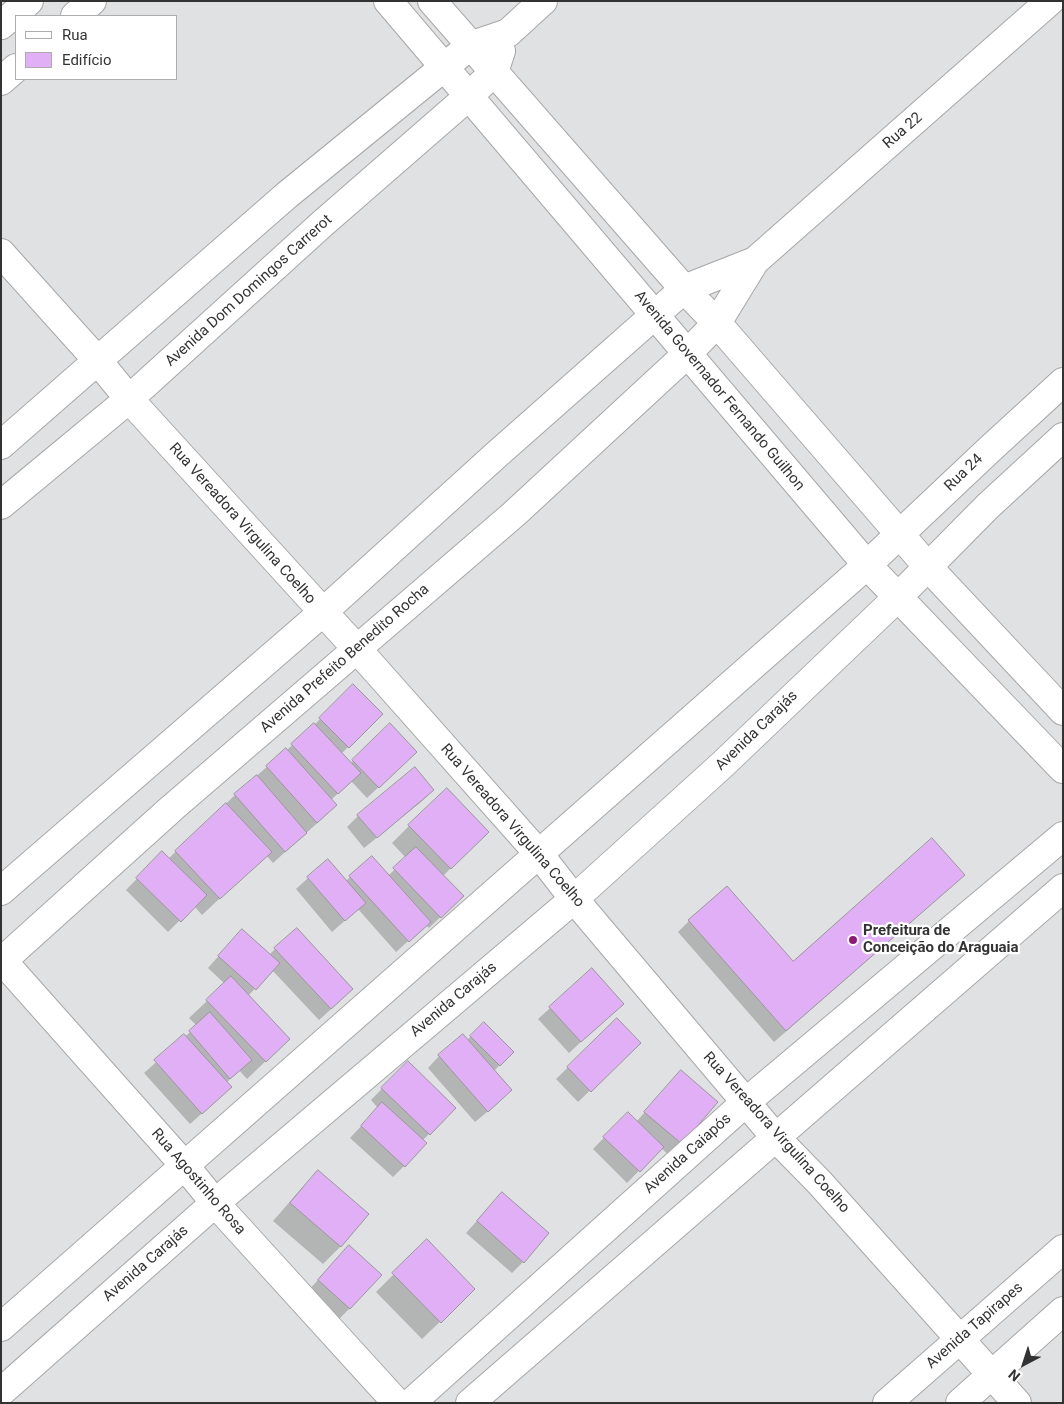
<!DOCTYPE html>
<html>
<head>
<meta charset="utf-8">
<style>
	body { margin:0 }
	#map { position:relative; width:1064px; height:1404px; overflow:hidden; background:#e0e1e2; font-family:Roboto,sans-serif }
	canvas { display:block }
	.frame { position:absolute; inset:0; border:2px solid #333; pointer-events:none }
	.legend { position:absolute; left:15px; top:15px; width:162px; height:65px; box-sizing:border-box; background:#fff; border:1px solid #adadad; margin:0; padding:6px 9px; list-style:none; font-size:15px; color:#333 }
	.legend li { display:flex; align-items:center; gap:10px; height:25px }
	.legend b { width:25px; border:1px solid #adadad }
	.north { position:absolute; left:999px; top:1339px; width:50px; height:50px; -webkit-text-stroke:4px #fff; paint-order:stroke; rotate:220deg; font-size:14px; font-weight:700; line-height:20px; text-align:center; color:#333 }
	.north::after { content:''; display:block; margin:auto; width:18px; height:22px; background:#333; clip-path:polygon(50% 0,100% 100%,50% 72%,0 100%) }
</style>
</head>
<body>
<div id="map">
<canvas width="1064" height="1404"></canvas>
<div class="frame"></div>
<ul class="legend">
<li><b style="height:6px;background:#fff"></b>Rua</li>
<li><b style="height:14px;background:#e0aff6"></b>Edifício</li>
</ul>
<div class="north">N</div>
</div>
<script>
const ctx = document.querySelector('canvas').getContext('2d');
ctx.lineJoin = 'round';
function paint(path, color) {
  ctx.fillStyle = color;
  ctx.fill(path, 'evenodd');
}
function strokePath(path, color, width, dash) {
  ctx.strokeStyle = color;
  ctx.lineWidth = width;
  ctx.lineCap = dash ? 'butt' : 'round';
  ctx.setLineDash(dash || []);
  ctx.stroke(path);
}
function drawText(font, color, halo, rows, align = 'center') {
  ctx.font = font + ' Roboto,sans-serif';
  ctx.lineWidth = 4.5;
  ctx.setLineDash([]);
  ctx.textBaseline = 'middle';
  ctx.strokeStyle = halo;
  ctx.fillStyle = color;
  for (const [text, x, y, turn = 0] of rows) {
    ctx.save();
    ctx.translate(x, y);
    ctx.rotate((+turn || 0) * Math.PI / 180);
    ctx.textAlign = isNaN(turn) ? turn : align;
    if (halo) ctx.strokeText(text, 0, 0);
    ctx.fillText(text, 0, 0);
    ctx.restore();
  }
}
const shadow = new Path2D(`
	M353 686 382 714 341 754 350 764 390 725 404 763 367 798 351 781 331 800 324 817 273 863 266 855 202 915 194 906 168 932 126 890 162 853 168 859 235 795 286 750H287L313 725H314Z
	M433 790 421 802 364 848 347 827 358 816Z
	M409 826 470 849 443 876 462 896 429 928 426 925 396 952 358 909 332 932 296 889 308 878 345 882 350 877 388 876 406 858 392 843Z
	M952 886 774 1042 678 932 689 921 793 963Z
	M231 942 269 955 275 949 340 1001 319 1020 272 970 248 996 271 1056 247 1079 239 1070 226 1083 218 1099 190 1124 144 1073 197 1026 189 1018 225 984 208 968Z
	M592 970 610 1015 569 1053 538 1019Z
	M617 1020 639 1043 578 1102 556 1079Z
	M484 1023 512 1052 494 1071 499 1102 475 1122 428 1068 439 1056 467 1040Z
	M408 1062 455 1108 422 1141 404 1166 393 1177 350 1138 378 1108 371 1100Z
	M681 1072V1143L669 1155 661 1148 627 1183 593 1149 628 1113 636 1122Z
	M318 1172 368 1214 340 1247 323 1264 273 1221 301 1189Z
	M502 1193 523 1262 512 1273 466 1233Z
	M427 1241 474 1289 422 1339 376 1292Z
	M338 1258 350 1308 338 1320 307 1292Z`);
const building = new Path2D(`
	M353 684 383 714 349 748 319 718Z
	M314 723 361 773 338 794 291 744Z
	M390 723 417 752 379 788 352 760Z
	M286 748 337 805 317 823 266 766Z
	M415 767 434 790 377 838 357 815Z
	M257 775 307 833 285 852 234 794Z
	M447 788 489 832 451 869 408 825Z
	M226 803 272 852 220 899 175 851Z
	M932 838 965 875 786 1031 688 920 727 886 793 961Z
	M416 847 464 896 441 918 393 868Z
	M162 851 207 895 181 922 136 878Z
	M372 856 431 922 409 942 349 876Z
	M328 859 366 903 345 921 307 877Z
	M297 928 353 989 331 1009 274 948Z
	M242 929 280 963 256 990 218 956Z
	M592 968 624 1004 581 1042 549 1007Z
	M231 976 290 1039 266 1062 206 1000Z
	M210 1012 252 1060 230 1079 189 1031Z
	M617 1018 641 1043 591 1092 567 1067Z
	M484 1022 514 1052 500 1066 470 1036Z
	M184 1034 232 1087 202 1114 154 1060Z
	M463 1034 512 1090 488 1112 438 1055Z
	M408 1061 456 1108 430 1135 381 1088Z
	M681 1070 718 1102 682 1144 644 1112Z
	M382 1102 427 1143 405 1167 361 1126Z
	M628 1112 664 1147 640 1172 603 1137Z
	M318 1170 369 1214 341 1247 290 1203Z
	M502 1192 549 1233 524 1263 477 1221Z
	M427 1239 475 1289 441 1323 392 1273Z
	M349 1245 382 1275 350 1309 318 1280Z`);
const street = new Path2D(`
	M75 16 92 1
	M1 25 29 1
	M1 81 16 68
	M1 253 98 361 129 399 357 649 539 854 574 899 776 1138 820 1183 1017 1403
	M1 445 287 195 470 46 508 33 543 1
	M1 505 129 399 322 224 469 96 494 72 501 51
	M867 565 990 449 1063 382
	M897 598 988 506 1063 437
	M1 891 323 612 495 456 684 289 755 261
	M1 959 185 1166 215 1203 397 1403
	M1 962 172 808 514 514 687 354 717 323 755 261 1050 1
	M411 1403 746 1102 1063 836
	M470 1403 1063 888
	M887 1403 1063 1249
	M960 1403 1063 1311`);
const secondary = new Path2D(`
	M388 1 867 565 1063 769
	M432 1 684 289 717 323 928 567 1063 711
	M1 1327 867 565
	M1 1392 215 1203 574 899 722 765 897 598`);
const markers = [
	[853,940,5,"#8f1a79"]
];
const streetNames = [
	["Rua 22",903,131,-41],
	["Avenida Dom Domingos Carrerot",249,291,-42],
	["Avenida Governador Fernando Guilhon",719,391,50],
	["Rua 24",964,473,-44],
	["Rua Vereadora Virgulina Coelho",242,524,48],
	["Avenida Prefeito Benedito Rocha",345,659,-41],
	["Avenida Carajás",757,731,-44],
	["Rua Vereadora Virgulina Coelho",512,826,49],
	["Avenida Carajás",454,1000,-40],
	["Rua Vereadora Virgulina Coelho",776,1133,48],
	["Avenida Caiapós",688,1154,-42],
	["Rua Agostinho Rosa",198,1182,49],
	["Avenida Carajás",146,1264,-41],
	["Avenida Tapirapes",975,1326,-41]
];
const poiNames = [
	["Prefeitura de",863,931],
	["Conceição do Araguaia",863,948]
];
paint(shadow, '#0003');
paint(building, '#e0aff6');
strokePath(building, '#989798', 1);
strokePath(street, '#a7a7a8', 30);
strokePath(secondary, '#a7a7a8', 30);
strokePath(street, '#fff', 28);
strokePath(secondary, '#fff', 28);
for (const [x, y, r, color] of markers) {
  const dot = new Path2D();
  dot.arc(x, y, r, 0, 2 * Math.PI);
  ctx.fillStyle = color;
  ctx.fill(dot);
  strokePath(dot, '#fff', 2);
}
drawText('15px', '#333', '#fff', streetNames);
drawText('bold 15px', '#333', '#fff', poiNames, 'left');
</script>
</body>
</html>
